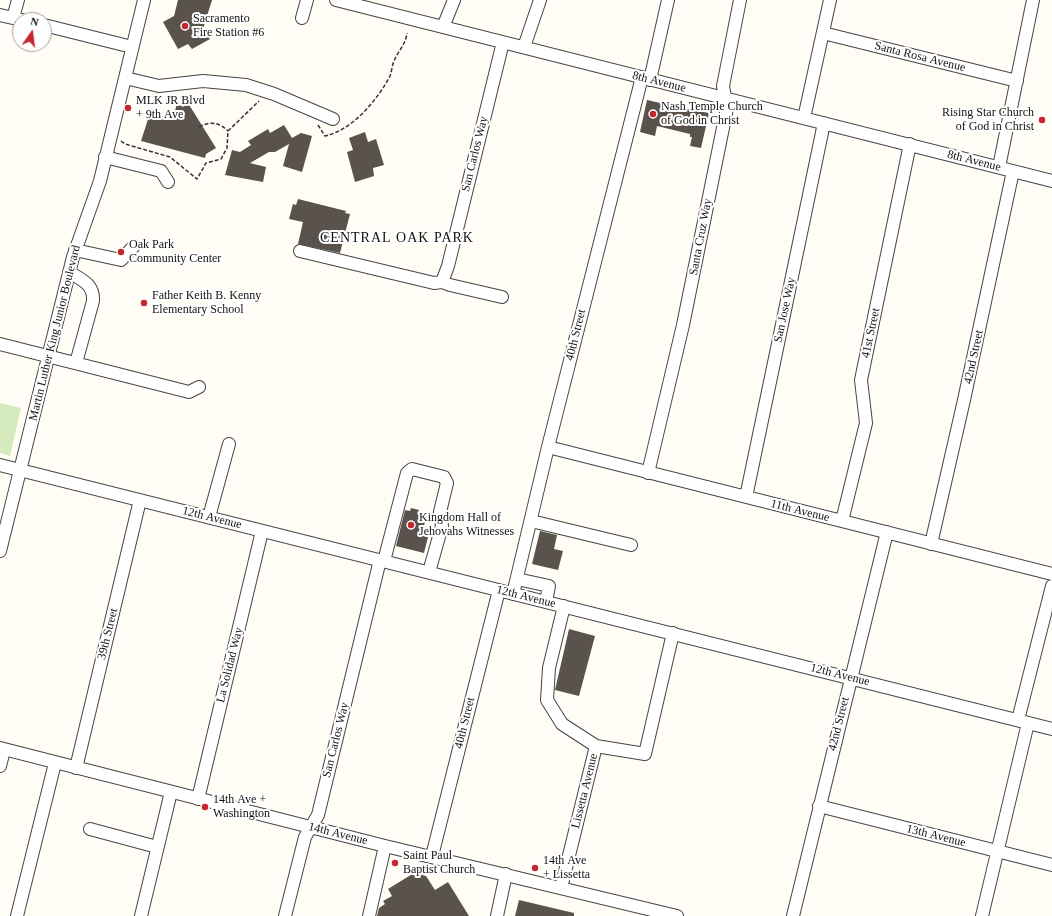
<!DOCTYPE html>
<html>
<head>
<meta charset="utf-8">
<style>
	body { margin:0 }
	#map { position:relative; width:1052px; height:916px; overflow:hidden; background:#fffdf5; font-family:Georgia,serif }
	canvas { display:block }
	.north { position:absolute; left:12px; top:12px; width:40px; height:40px; box-sizing:border-box; background:#fff; border:1px solid #a0a0a0; border-radius:50%; rotate:14deg; font-size:11px; font-weight:700; line-height:16px; text-align:center; color:#111 }
	.north::after { content:''; display:block; margin:auto; width:14px; height:18px; background:#c4262e; clip-path:polygon(50% 0,100% 100%,50% 72%,0 100%) }
</style>
</head>
<body>
<div id="map">
<canvas width="1052" height="916"></canvas>
<div class="north">N</div>
</div>
<script>
const ctx = document.querySelector('canvas').getContext('2d');
ctx.lineJoin = 'round';
function paint(path, color) {
  ctx.fillStyle = color;
  ctx.fill(path, 'evenodd');
}
function strokePath(path, color, width, dash) {
  ctx.strokeStyle = color;
  ctx.lineWidth = width;
  ctx.lineCap = dash ? 'butt' : 'round';
  ctx.setLineDash(dash || []);
  ctx.stroke(path);
}
function drawText(font, color, halo, rows, align = 'center') {
  ctx.font = font + ' Georgia,serif';
  ctx.lineWidth = 4;
  ctx.setLineDash([]);
  ctx.textBaseline = 'middle';
  ctx.strokeStyle = halo;
  ctx.fillStyle = color;
  for (const [text, x, y, turn = 0] of rows) {
    ctx.save();
    ctx.translate(x, y);
    ctx.rotate((+turn || 0) * Math.PI / 180);
    ctx.textAlign = isNaN(turn) ? turn : align;
    if (halo) ctx.strokeText(text, 0, 0);
    ctx.fillText(text, 0, 0);
    ctx.restore();
  }
}
const green = new Path2D(`
	M0 403 21 408 10 456 0 453Z`);
const building = new Path2D(`
	M178 0H212L203 29 210 39 192 49 188 44 178 49 163 22 174 16Z
	M647 100 674 106V104L682 106V108L709 113 701 148 690 146 692 137H690V134L657 126 655 136 640 132Z
	M177 103 183 107 188 103 216 148 206 154 205 158 141 141 150 113 173 119Z
	M284 125 292 138 301 133 312 136 302 172 283 166 289 144 275 152H269L250 163 266 167 263 182 225 175 232 150 240 152 251 145 248 141 268 129 270 133Z
	M365 132 368 142 376 139 384 165 373 168 374 176 355 182 347 152 353 150 349 138Z
	M298 199 346 211 345 213 350 214 340 253 298 244 303 222 289 219 293 204 296 205Z
	M411 508 419 510 418 514 427 516 421 535 428 537 424 553 396 546 405 510 410 511Z
	M540 531 557 535 554 549 563 551 558 570 532 564Z
	M569 629 595 636 579 696 555 690Z
	M414 873 426 876 435 890 448 882 469 916H377L379 908 385 904 383 901 392 896 388 889Z
	M519 900 574 913V916H515Z`);
const path = new Path2D(`
	M318 125 325 136C353 130 378 99 390 76 392 71 392 65 394 61 398 51 406 44 407 33
	M199 127C210 121 219 122 228 131
	M121 141 125 144 170 157 197 179 206 163 221 159 227 148 228 131 259 101`);
const minor = new Path2D(`
	M336 0 1052 181
	M0 15 22 20
	M13 18 18 0
	M302 18 307 0
	M44 25 132 47
	M443 27 454 0
	M823 33 1017 81
	M524 47 540 0
	M125 78 159 86 203 81 246 85 274 94 333 119
	M650 80 668 0
	M804 118 830 0
	M105 157 161 171 168 182
	M999 167 1033 0
	M75 250 121 260 134 246
	M300 251 434 283 442 282 448 266 503 42
	M69 272C82 280 94 284 93 301L76 363
	M442 282 450 285 502 297
	M0 344 189 392 199 387
	M548 447 1052 574
	M0 465 1052 729
	M648 473 683 325 727 108 723 86 740 0
	M746 497 824 123
	M209 517 229 444
	M531 521 631 545
	M842 521 866 423 861 380 910 144
	M931 544 964 400 1013 171
	M0 551 73 257 100 181 144 0
	M384 561 407 473 412 469 444 477 447 483 440 512 442 526 429 572
	M517 579 549 586 546 602
	M513 594 548 447 642 77
	M564 606 549 668 547 700 562 724 596 746
	M1018 720 1052 586
	M0 748 385 846 677 916
	M0 766 4 750
	M76 768 140 500
	M198 799 262 531
	M819 806 1052 865
	M90 829 157 847
	M432 856 499 590
	M561 888 596 746 645 754 673 633
	M17 916 55 763
	M141 916 171 792
	M285 916 305 837 318 815 380 560
	M369 916 385 846
	M497 916 506 874
	M793 916 887 532
	M982 916 1028 723`);
const markers = [
	[185,26,4,"#c4262e"],
	[128,108,4,"#c4262e"],
	[653,114,4,"#c4262e"],
	[1042,120,4,"#c4262e"],
	[121,252,4,"#c4262e"],
	[144,303,4,"#c4262e"],
	[411,525,4,"#c4262e"],
	[205,807,4,"#c4262e"],
	[395,863,4,"#c4262e"],
	[535,868,4,"#c4262e"]
];
const poiNames = [
	["Sacramento",193,19],
	["Fire Station #6",193,33],
	["MLK JR Blvd",136,101],
	["+ 9th Ave",136,115],
	["Nash Temple Church",661,107],
	["of God in Christ",661,121],
	["Rising Star Church",1034,113,"right"],
	["of God in Christ",1034,127,"right"],
	["Oak Park",129,245],
	["Community Center",129,259],
	["Father Keith B. Kenny",152,296],
	["Elementary School",152,310],
	["Kingdom Hall of",419,518],
	["Jehovahs Witnesses",419,532],
	["14th Ave +",213,800],
	["Washington",213,814],
	["Saint Paul",403,856],
	["Baptist Church",403,870],
	["14th Ave",543,861],
	["+ Lissetta",543,875]
];
const streetNames = [
	["Santa Rosa Avenue",920,57,14],
	["8th Avenue",659,82,14],
	["San Carlos Way",475,154,-76],
	["8th Avenue",974,161,14],
	["Santa Cruz Way",701,237,-79],
	["San Jose Way",785,310,-78],
	["Martin Luther King Junior Boulevard",55,333,-76],
	["41st Street",871,333,-78],
	["40th Street",576,335,-76],
	["42nd Street",974,357,-78],
	["11th Avenue",800,511,14],
	["12th Avenue",212,518,14],
	["12th Avenue",526,597,14],
	["39th Street",108,634,-76],
	["La Solidad Way",230,665,-76],
	["12th Avenue",840,675,14],
	["40th Street",465,723,-76],
	["42nd Street",839,724,-76],
	["San Carlos Way",336,740,-76],
	["Lissetta Avenue",585,791,-76],
	["14th Avenue",338,834,14],
	["13th Avenue",936,836,14]
];
const quarterNames = [
	["CENTRAL OAK PARK",397,238]
];
paint(green, '#d5ebbd');
paint(building, '#5a524d');
strokePath(minor, '#444', 14);
strokePath(path, '#333', 1.5, [4, 2]);
strokePath(minor, '#fff', 12);
for (const [x, y, r, color] of markers) {
  const dot = new Path2D();
  dot.arc(x, y, r, 0, 2 * Math.PI);
  ctx.fillStyle = color;
  ctx.fill(dot);
  strokePath(dot, '#fff', 1.5);
}
drawText('12px', '#111', '#fff', poiNames, 'left');
drawText('12px', '#111', '#fff', streetNames);
ctx.letterSpacing = '1px';
drawText('14px', '#111', '#fff', quarterNames);
ctx.letterSpacing = '0px';
</script>
</body>
</html>
